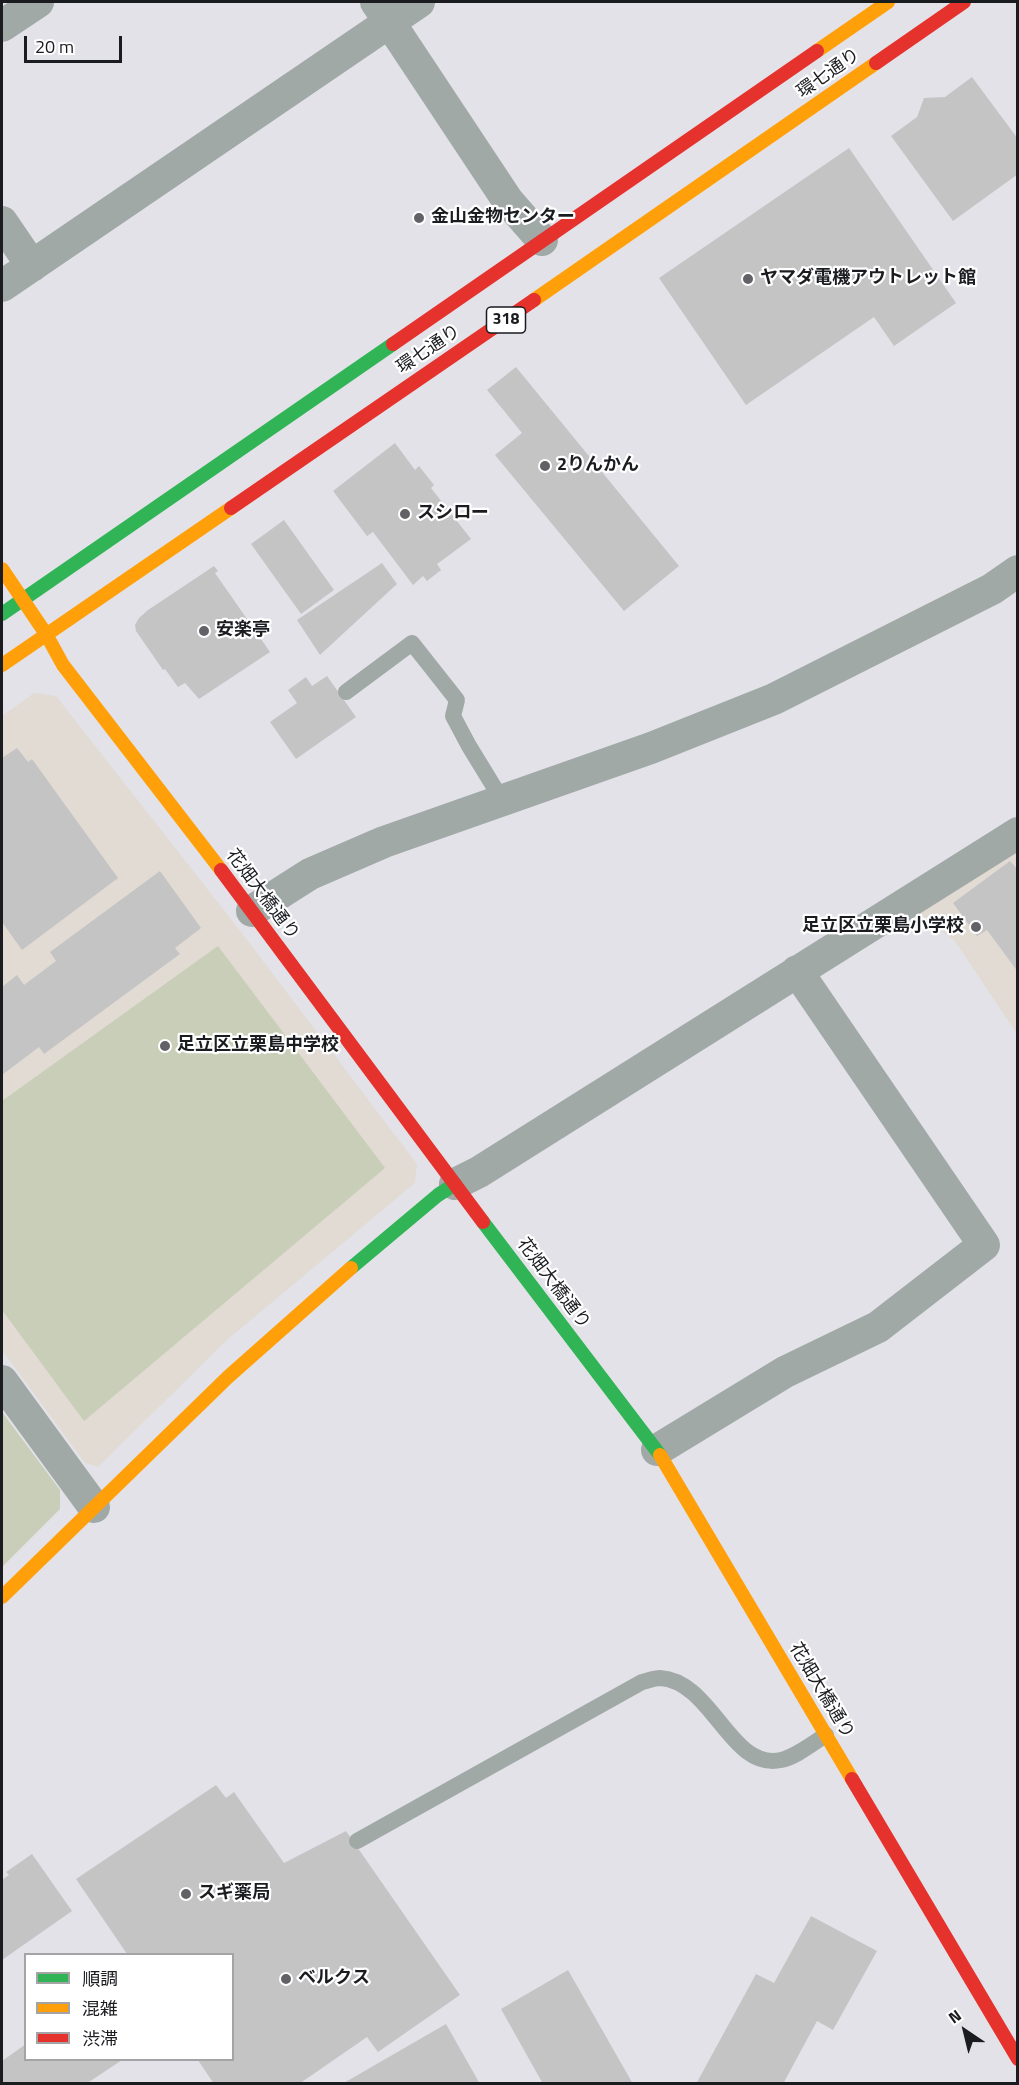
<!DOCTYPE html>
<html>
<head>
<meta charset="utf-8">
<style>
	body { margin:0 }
	#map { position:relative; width:1019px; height:2085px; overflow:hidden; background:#e2e2e8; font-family:"Titillium Web","Noto Sans JP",sans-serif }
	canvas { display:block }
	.frame { position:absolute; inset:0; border:3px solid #1b1c20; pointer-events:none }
	.legend { position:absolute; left:24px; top:1953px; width:210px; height:108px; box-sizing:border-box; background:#fff; border:2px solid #a4a4a6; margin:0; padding:8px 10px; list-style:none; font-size:18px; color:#1b1c20 }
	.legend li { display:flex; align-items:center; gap:12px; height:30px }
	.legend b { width:30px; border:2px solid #a4a4a6 }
	.north { position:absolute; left:935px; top:2001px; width:60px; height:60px; -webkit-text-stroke:4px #fff; paint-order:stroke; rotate:325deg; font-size:16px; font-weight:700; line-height:24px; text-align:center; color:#1b1c20 }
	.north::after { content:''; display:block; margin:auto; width:21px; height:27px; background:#1b1c20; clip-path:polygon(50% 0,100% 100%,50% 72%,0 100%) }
	.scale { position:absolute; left:24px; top:36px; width:98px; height:27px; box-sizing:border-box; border:3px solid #1b1c20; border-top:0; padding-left:8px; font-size:18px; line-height:21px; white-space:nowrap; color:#1b1c20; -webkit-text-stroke:4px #fff; paint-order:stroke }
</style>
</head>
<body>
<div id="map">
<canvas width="1019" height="2085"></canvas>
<div class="frame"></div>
<ul class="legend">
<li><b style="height:8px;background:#30b455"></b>順調</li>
<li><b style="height:8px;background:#ff9f0a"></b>混雑</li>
<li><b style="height:8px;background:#e5322d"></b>渋滞</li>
</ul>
<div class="north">N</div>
<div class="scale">20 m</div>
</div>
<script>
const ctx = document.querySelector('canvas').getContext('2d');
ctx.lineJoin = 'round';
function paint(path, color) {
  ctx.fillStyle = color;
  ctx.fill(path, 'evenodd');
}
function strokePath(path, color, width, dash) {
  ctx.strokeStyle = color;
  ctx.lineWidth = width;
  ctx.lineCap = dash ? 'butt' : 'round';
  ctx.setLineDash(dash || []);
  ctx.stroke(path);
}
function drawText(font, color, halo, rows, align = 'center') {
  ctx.font = font + ' "Titillium Web","Noto Sans JP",sans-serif';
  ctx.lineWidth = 4.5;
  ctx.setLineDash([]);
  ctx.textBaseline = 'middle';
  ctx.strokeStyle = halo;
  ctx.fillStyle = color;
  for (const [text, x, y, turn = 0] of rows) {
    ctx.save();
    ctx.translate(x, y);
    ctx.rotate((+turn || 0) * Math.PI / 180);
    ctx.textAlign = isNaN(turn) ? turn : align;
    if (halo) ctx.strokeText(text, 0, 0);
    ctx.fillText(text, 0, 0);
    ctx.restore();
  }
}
const education = new Path2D(`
	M34 693 56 696 238 928 417 1164 415 1183 227 1340 98 1467 85 1463 2 1350V716Z
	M1017 848V1034L955 941 915 912Z`);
const green = new Path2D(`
	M218 946 385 1168 84 1421 2 1310V1101Z
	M2 1412 60 1490V1509L2 1567Z`);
const building = new Path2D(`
	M972 77 1018 139V174L953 221 891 136 917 117 924 98 945 97Z
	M849 148 956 303 894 346 874 317 746 405 659 278Z
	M516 367 679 566 624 611 495 455 522 433 487 390Z
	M395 443 415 470 419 466 434 485 431 488 471 539 437 564 441 570 427 581 423 576 413 585 373 532 367 536 333 491Z
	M284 520 334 590 301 614 251 544Z
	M382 563 397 584 320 655 297 620Z
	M214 566 218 571 215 573 270 652 199 699 185 683 178 687 165 669 163 670 136 631 135 625 139 618 148 610Z
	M327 676 356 717 296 759 270 722 297 703 288 690 306 677 312 686Z
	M17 748 28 762 32 759 118 878 22 950 2 922V758Z
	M1010 861 1018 870V972L987 930 977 936 953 903Z
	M160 871 201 928 175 948 180 954 44 1054 39 1047 2 1075V987L17 975 24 985 56 961 50 952Z
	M216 1785 226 1798 234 1792 284 1863 346 1831 460 1995 378 2052 367 2037 299 2084H214L198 2060H232V1954H127L76 1879Z
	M32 1854 72 1911 2 1960V1880L9 1875 6 1872Z
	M811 1916 877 1951 833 2030 817 2021 783 2084H696L756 1974 774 1983Z
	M568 1970 633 2084H543L501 2009Z
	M446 2024 480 2084H342Z
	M26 2044V2060H122L86 2084H2V2061Z`);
const lane = new Path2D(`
	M346 692 412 643 457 700 453 716 469 746 502 800
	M357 1841 642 1682C647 1681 654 1678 660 1678 713 1681 730 1771 781 1760 796 1757 813 1743 826 1735`);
const street = new Path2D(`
	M376 2 508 201 542 240
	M2 26 38 2
	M2 222 32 266
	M2 286 419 2
	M252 911 310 874 384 842 651 748 774 699 992 589 1018 571
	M455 1184 479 1172 1018 833
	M2 1381 94 1507
	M657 1450 785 1372 878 1327 984 1245 797 971`);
const fast = new Path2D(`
	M2 614 393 344
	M483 1222 660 1455
	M351 1268 438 1195 455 1184`);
const slow = new Path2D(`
	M817 51 888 2
	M534 300 876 63
	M2 569 46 634 63 665 221 870
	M2 665 231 508
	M660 1455 852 1779
	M2 1597 228 1377 351 1268`);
const jam = new Path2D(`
	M876 63 964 2
	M393 344 817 51
	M231 508 534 300
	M221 870 483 1222
	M852 1779 1018 2059`);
const markers = [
	[419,218,6,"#616166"],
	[748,279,6,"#616166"],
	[545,466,6,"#616166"],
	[405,514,6,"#616166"],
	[204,631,6,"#616166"],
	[976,927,6,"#616166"],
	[165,1046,6,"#616166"],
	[186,1894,6,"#616166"],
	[286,1979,6,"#616166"]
];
const shields = [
	[506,320,39]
];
const shieldNames = [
	["318",506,320]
];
const streetNames = [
	["環七通り",829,74,-35],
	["環七通り",429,350,-34],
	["花畑大橋通り",262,895,53],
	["花畑大橋通り",553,1284,53],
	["花畑大橋通り",821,1691,59]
];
const poiNames = [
	["金山金物センター",431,218],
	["ヤマダ電機アウトレット館",760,279],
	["2りんかん",557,466],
	["スシロー",417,514],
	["安楽亭",216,631],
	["足立区立栗島小学校",964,927,"right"],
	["足立区立栗島中学校",177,1046],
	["スギ薬局",198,1894],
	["ベルクス",298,1979]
];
paint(education, '#e1dbd3');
paint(green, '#c9ceb8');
paint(building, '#c5c4c5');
strokePath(lane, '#a1a9a7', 16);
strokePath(street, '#a1a9a7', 32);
strokePath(fast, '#30b455', 14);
strokePath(slow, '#ff9f0a', 14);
strokePath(jam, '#e5322d', 14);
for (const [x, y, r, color] of markers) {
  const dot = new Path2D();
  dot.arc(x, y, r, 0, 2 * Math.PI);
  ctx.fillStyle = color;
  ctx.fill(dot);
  strokePath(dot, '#fff', 2);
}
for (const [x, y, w] of shields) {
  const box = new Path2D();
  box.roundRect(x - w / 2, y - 13, w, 26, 4.5);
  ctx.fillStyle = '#fff';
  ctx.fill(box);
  strokePath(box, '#1b1c20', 1.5);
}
drawText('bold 16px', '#1b1c20', null, shieldNames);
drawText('18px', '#1b1c20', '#fff', streetNames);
drawText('bold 18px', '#1b1c20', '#fff', poiNames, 'left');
</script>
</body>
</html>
